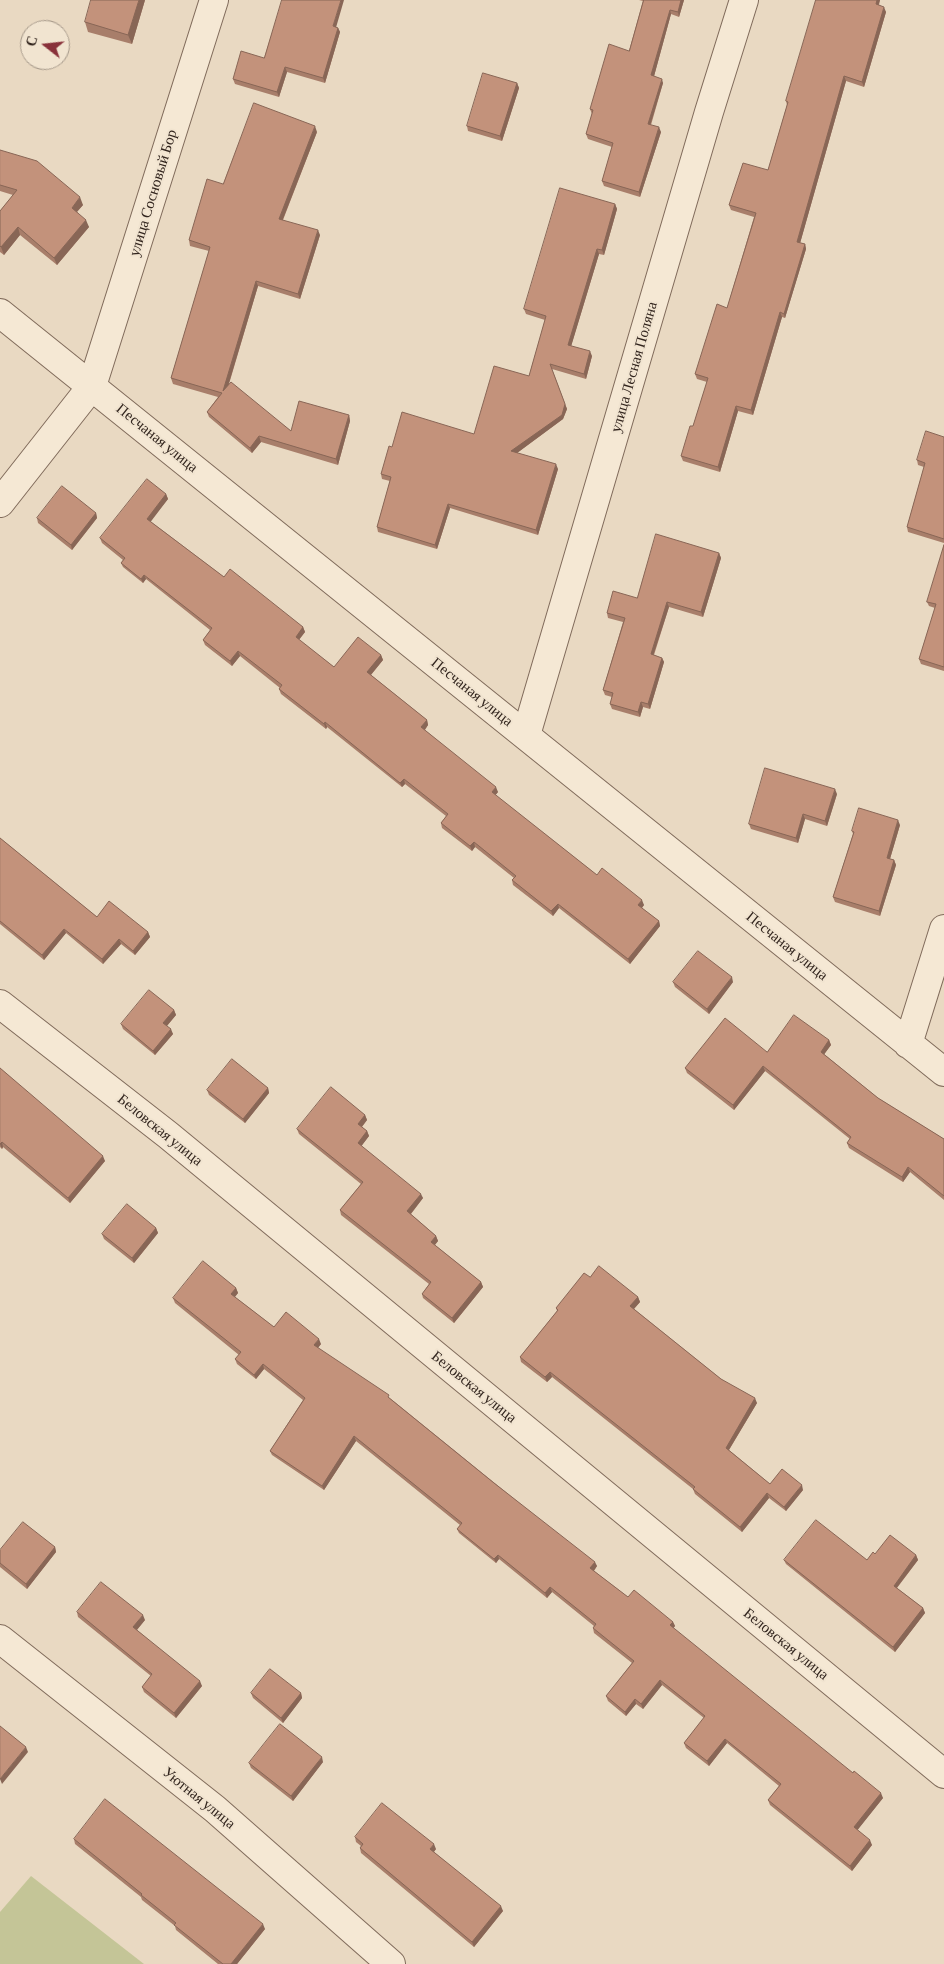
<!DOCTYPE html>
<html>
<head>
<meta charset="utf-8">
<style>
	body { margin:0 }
	#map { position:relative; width:944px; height:1964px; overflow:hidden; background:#e9d9c2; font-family:"Crimson Pro",serif }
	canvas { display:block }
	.north { position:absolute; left:20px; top:20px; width:50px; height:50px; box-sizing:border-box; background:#f1e4d0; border:1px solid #a59889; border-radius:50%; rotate:286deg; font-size:14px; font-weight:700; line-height:20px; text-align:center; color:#32251e }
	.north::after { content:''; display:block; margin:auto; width:18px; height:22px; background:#89313a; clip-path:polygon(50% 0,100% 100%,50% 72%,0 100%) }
</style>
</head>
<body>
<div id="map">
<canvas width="944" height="1964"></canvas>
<div class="north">С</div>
</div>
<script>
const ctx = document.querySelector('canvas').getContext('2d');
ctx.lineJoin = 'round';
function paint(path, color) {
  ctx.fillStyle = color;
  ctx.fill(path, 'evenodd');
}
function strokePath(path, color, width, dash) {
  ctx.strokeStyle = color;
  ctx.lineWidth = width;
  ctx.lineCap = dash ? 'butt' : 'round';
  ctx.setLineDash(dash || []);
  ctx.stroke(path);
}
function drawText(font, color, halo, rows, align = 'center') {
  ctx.font = font + ' "Crimson Pro",serif';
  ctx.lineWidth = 4;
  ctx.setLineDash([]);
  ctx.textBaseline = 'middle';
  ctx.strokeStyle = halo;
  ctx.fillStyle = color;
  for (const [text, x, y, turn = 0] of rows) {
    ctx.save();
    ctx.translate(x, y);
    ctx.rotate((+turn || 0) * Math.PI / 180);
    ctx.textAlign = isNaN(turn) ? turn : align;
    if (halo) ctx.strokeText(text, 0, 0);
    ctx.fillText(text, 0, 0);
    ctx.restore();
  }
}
const green = new Path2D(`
	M31 1876 144 1964H0V1912Z`);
const street = new Path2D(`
	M0 313 944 1072
	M0 503 92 386 214 0
	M526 735 709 112 744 0
	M0 1004 168 1135 944 1774
	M908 1044 944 929
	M0 1639 215 1809 391 1964`);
const wall = new Path2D(`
	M145 0 132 44 88 32 85 22Z
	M639 0H684L679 17 671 14 654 76 663 83 651 125 661 132 640 197 604 186 602 181 612 147 588 139 586 134 592 114 590 109 629 51 643 1Z
	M816 0H880L879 5 886 12 864 87 846 81 800 243 805 244 806 249 785 318 782 317 753 415 738 411 720 472 683 461 681 456 693 426 707 382 697 379 695 374 727 308 754 217 731 210 729 205 768 170 787 105 786 101Z
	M336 27 338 28 340 32 325 83 287 72 279 97 235 84 233 79 264 58Z
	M517 83 519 88 502 141 468 131 467 126Z
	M317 132 283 220 320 235 300 299 258 286 229 384 291 431 349 415 350 421 338 465 261 442 252 453 209 417 207 412 218 397 173 384 171 378 209 251 190 246 189 240 223 184Z
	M0 150 83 205 77 212 89 227 57 265 20 235 4 255 0 252V211L13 195 0 191Z
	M615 204 617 209 604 255 599 254 571 346 592 356 586 379 552 369 567 409 563 419 517 453 558 469 538 535 450 508 437 549 378 532 377 527 390 481 382 479 381 474 392 447 474 434 529 376 545 320 526 314 524 309Z
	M944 437V543L908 532 907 527 924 467 918 465 917 460Z
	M166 494 168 499 150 521 224 577 303 627 305 632 299 640 334 667 381 655 383 660 371 675 427 720 428 725 425 730 498 792 495 795 597 875 644 905 642 908 659 921 660 926 630 964 559 908 553 916 513 885 512 880 514 878 475 847 472 851 442 828 441 823 446 816 405 784 402 787 327 727 326 729 281 694 279 689 280 688 240 656 232 666 205 645 203 640 210 630 146 579 143 583 123 567 121 563 123 560 102 543 100 538Z
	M96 513 97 518 72 550 38 523 37 518Z
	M944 545V671L921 664 919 659 935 608 929 606 927 602Z
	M719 553 721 558 703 617 669 607 654 655 662 658 664 662 650 709 643 707 640 717 612 709 610 704 612 697 605 695 603 690 623 622 608 618 607 613 637 598Z
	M837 794 827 826 805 819 798 843 751 829 749 824Z
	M900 825 890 859 894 860 896 865 880 916 835 902 833 897 853 834 852 831Z
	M0 838 97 917 148 932 150 937 135 955 121 944 103 964 66 933 44 960 0 924Z
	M673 982H733L709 1014 675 987Z
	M174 1010 176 1015 167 1026 173 1034 155 1055 123 1029 121 1024Z
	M829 1040 831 1045 824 1054 878 1098 944 1139V1200L910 1172 903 1182 849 1148 847 1143 850 1139 765 1071 734 1110 687 1073 685 1068Z
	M0 1068 105 1161 70 1203 3 1147 2 1149 0 1147Z
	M268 1088 269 1093 245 1123 209 1095 207 1090Z
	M365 1115 367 1120 362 1127 367 1131 369 1136 361 1146 423 1198 411 1214 436 1236 438 1241 435 1245 481 1282 483 1287 454 1323 423 1298 422 1294 429 1284 341 1215 340 1210 361 1184 299 1134 297 1129Z
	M156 1228 158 1233 134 1263 104 1239 102 1234Z
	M590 1277 638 1297 640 1302 634 1309 721 1379 757 1403 729 1450 770 1484 803 1490 786 1511 769 1498 742 1532 695 1494 693 1489 552 1377 547 1382 521 1362 520 1357 557 1311 556 1308Z
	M236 1288 238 1293 235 1297 274 1327 321 1344 318 1348 391 1399 597 1566 594 1571 628 1597 673 1622 675 1626 673 1628 883 1798 857 1830 872 1845 852 1871 770 1805 768 1800 779 1786 727 1743 709 1766 686 1748 684 1743 704 1718 662 1685 643 1709 636 1704 626 1716 608 1701 606 1696 632 1663 594 1633 593 1628 594 1626 552 1592 547 1598 499 1559 496 1563 459 1533 457 1529 460 1525 356 1441 324 1490 272 1455 270 1451 303 1400 264 1369 256 1379 237 1364 235 1359 239 1355 175 1303 173 1298Z
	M55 1547 56 1552 27 1589 0 1567V1550Z
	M875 1554 916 1555 918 1560 897 1588 923 1608 925 1613 895 1652 786 1564 784 1560H867Z
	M77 1612 145 1620 137 1630 202 1686 176 1718 144 1692 142 1687 151 1676 78 1617Z
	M251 1693H301L302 1698 283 1723 253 1698Z
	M323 1762 293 1801 251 1768 249 1763Z
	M355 1837 436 1849 434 1852 503 1911 474 1947 361 1853 360 1848 361 1846 356 1842Z
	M74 1839 265 1929 237 1964H218L176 1930 175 1926 142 1900 141 1897 75 1844Z`);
const shadedWall = new Path2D(`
	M139 0H145L132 44 128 35Z
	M341 0H344L335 31 333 26Z
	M681 0H684L679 17 678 12Z
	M877 0H880L877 9 876 4Z
	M884 7 886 12 864 87 862 82Z
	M670 10 671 14 653 80 651 75Z
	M338 28 340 32 325 83 323 78Z
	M285 67 287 72 279 97 277 92Z
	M844 76 846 81 799 247 797 242Z
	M662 79 663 83 649 129 648 124Z
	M517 83 519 88 502 141 500 136Z
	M315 126 317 132 281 224 279 219Z
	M659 127 661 132 640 197 639 192Z
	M80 197 83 205 74 215 72 208Z
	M615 204 617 209 604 255 602 250Z
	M86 220 89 227 57 265 54 258Z
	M18 227 20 235 4 255 1 247Z
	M318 230 320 235 300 299 298 294Z
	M805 244 806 249 785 318 784 314Z
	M597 249 599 254 570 350 568 345Z
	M256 281 258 286 225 396 223 391Z
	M780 312 782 317 753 415 751 410Z
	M590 351 592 356 586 379 584 374Z
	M565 404 567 409 563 419 513 456 511 451Z
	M736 406 738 411 720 472 718 467Z
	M349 415 350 421 338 465 336 459Z
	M259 436 261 442 252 453 250 448Z
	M556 464 558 469 538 535 536 530Z
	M166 494 168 499 149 524 147 519Z
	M448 504 450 508 437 549 435 545Z
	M96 513 97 518 72 550 71 545Z
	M719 553 721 558 703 617 701 612Z
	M144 575 146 579 143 583 141 579Z
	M667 602 669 607 652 659 651 654Z
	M303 627 305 632 297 642 296 637Z
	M238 651 240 656 232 666 230 661Z
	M381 655 383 660 369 677 367 672Z
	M662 658 664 662 650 709 648 704Z
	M641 702 643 707 640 717 638 712Z
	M427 720 428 725 423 732 421 727Z
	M325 722 327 727 326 729 324 724Z
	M404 779 405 784 402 787 400 783Z
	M496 787 498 792 494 797 492 792Z
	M835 789 837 794 827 826 825 821Z
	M803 814 805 819 798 843 796 838Z
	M898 820 900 825 889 862 887 858Z
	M474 842 475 847 472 851 470 846Z
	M894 860 896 865 880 916 879 911Z
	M642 900 644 905 640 910 638 905Z
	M558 904 559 908 553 916 551 911Z
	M659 921 660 926 630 964 628 959Z
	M64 929 66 933 44 960 42 955Z
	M148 932 150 937 135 955 133 951Z
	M119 939 121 944 103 964 102 959Z
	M732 977 733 982 709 1014 707 1009Z
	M174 1010 176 1015 165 1028 163 1023Z
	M171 1029 173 1034 155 1055 153 1051Z
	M829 1040 831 1045 823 1056 821 1052Z
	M763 1066 765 1071 734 1110 733 1105Z
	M268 1088 269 1093 245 1123 243 1119Z
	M365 1115 367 1120 360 1129 358 1124Z
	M367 1131 369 1136 360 1148 358 1143Z
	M2 1142 3 1147 2 1149 0 1144Z
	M103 1156 105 1161 70 1203 68 1198Z
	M908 1167 910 1172 903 1182 902 1177Z
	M421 1194 423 1198 409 1216 407 1211Z
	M156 1228 158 1233 134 1263 132 1258Z
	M436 1236 438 1241 433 1247 431 1242Z
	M481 1282 483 1287 454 1323 452 1318Z
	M236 1288 238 1293 233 1299 231 1294Z
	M638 1297 640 1302 632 1311 630 1306Z
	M319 1339 321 1344 316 1350 314 1345Z
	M263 1364 264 1369 256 1379 254 1375Z
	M550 1372 552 1377 547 1382 545 1377Z
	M755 1398 757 1403 727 1453 726 1448Z
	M354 1436 356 1441 324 1490 322 1486Z
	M802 1485 803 1490 786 1511 784 1507Z
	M767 1493 769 1498 742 1532 740 1527Z
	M55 1547 56 1552 27 1589 26 1584Z
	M498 1555 499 1559 496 1563 494 1559Z
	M916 1555 918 1560 895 1590 894 1586Z
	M595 1562 597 1566 592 1573 590 1568Z
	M550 1587 552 1592 547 1598 545 1593Z
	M923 1608 925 1613 895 1652 893 1647Z
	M143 1615 145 1620 135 1632 133 1627Z
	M673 1622 675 1626 672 1630 670 1625Z
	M660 1680 662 1685 643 1709 641 1704Z
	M200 1681 202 1686 176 1718 174 1713Z
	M301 1693 302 1698 283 1723 281 1718Z
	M635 1699 636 1704 626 1716 625 1712Z
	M725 1739 727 1743 709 1766 707 1761Z
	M26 1747 28 1752 2 1784 0 1779Z
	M322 1757 323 1762 293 1801 291 1796Z
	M881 1793 883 1798 856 1832 854 1827Z
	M870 1840 872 1845 852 1871 850 1866Z
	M434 1844 436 1849 432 1854 430 1849Z
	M501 1906 503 1911 474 1947 472 1942Z
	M263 1924 265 1929 237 1964H231Z`);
const building = new Path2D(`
	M91 0H139L128 35 85 22Z
	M282 0H341L333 26 338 28 323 78 285 67 277 92 233 79 241 51 264 58Z
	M644 0H681L678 12 670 10 651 75 662 79 648 124 659 127 639 192 602 181 613 143 586 134 593 110 590 109 609 44 629 51Z
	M816 0H877L876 4 884 7 862 82 844 76 797 242 805 244 784 314 780 312 751 410 736 406 718 467 681 456 690 426H693L708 378 695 374 717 304 727 308 756 213 729 205 743 163 768 170 788 102 786 101Z
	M483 73 517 83 500 136 467 126Z
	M254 103 315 126 279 219 318 230 298 294 256 281 223 391 231 382 291 431 299 401 349 415 336 459 259 436 250 448 207 412 222 393 171 378 210 247 189 240 207 179 223 184Z
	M0 150 37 161 80 197 72 208 86 220 54 258 18 227 1 247 0 246V211L17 190 0 185Z
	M560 188 615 204 602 250 597 249 568 345 590 351 584 374 550 364 565 404 562 415 511 451 556 464 536 530 448 504 435 545 377 527 391 477 381 474 389 446 392 447 402 412 474 434 494 366 529 376 546 316 524 309Z
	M926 431 944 437V539L907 527 925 463 917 460Z
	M147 479 166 494 147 519 224 577 230 569 303 627 296 637 334 667 358 637 381 655 367 672 427 720 421 727 496 787 492 792 597 875 602 868 642 900 638 905 659 921 628 959 558 904 551 911 512 880 516 876 474 842 470 846 441 823 448 814 404 779 400 783 325 722 324 724 279 689 282 685 238 651 230 661 203 640 212 628 144 575 141 579 121 563 125 558 100 538Z
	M62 486 96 513 71 545 37 518Z
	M656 534 719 553 701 612 667 602 651 654 662 658 648 704 641 702 638 712 610 704 613 693 603 690 625 618 607 613 613 591 637 598Z
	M944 545V667L919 659 936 604 927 602Z
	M765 768 835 789 825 821 803 814 796 838 749 824Z
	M859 808 898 820 887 858 894 860 879 911 833 897 854 832 852 831Z
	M0 838 97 917 109 901 148 932 133 951 119 939 102 959 64 929 42 955 0 921Z
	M698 951 732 977 707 1009 673 982Z
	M149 990 174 1010 163 1023 171 1029 153 1051 121 1024Z
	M794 1015 829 1040 821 1052 878 1098 944 1139V1196L908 1167 902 1177 847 1143 851 1137 763 1066 733 1105 685 1068 725 1018 767 1052Z
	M232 1059 268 1088 243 1119 207 1090Z
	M0 1068 103 1156 68 1198 2 1142 0 1144Z
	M331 1087 365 1115 358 1124 367 1131 358 1143 421 1194 407 1211 436 1236 431 1242 481 1282 452 1318 422 1294 431 1282 340 1210 363 1182 297 1129Z
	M127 1204 156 1228 132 1258 102 1234Z
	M203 1261 236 1288 231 1294 274 1327 286 1312 319 1339 314 1345 389 1395 388 1397 494 1483 595 1562 590 1568 628 1597 634 1590 673 1622 670 1625 853 1773 854 1771 881 1793 854 1827 870 1840 850 1866 768 1800 781 1784 725 1739 707 1761 684 1743 705 1716 660 1680 641 1704 635 1699 625 1712 606 1696 634 1661 593 1628 596 1624 550 1587 545 1593 498 1555 494 1559 457 1529 462 1523 354 1436 322 1486 270 1451 305 1398 263 1364 254 1375 235 1359 241 1352 173 1298Z
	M599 1266 638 1297 630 1306 721 1379 755 1398 726 1448 770 1484 782 1469 802 1485 784 1507 767 1493 740 1527 693 1489 695 1487 550 1372 545 1377 520 1357 558 1310 556 1308 584 1273 590 1277Z
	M816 1520 867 1560 873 1552 875 1554 890 1535 916 1555 894 1586 923 1608 893 1647 784 1560Z
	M23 1522 55 1547 26 1584 0 1563V1550Z
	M101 1582 143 1615 133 1627 200 1681 174 1713 142 1687 152 1674 77 1612Z
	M270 1669 301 1693 281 1718 251 1693Z
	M280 1724 322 1757 291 1796 249 1763Z
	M0 1726 26 1747 0 1779Z
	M105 1799 263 1924 231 1964H223L174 1925 176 1923 141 1895 142 1894 74 1839Z
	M382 1803 434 1844 430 1849 501 1906 472 1942 360 1848 363 1844 355 1837Z`);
const streetNames = [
	["улица Сосновый Бор",153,193,-73],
	["улица Лесная Поляна",634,367,-74],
	["Песчаная улица",157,438,39],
	["Песчаная улица",472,692,39],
	["Песчаная улица",787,946,39],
	["Беловская улица",160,1130,39],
	["Беловская улица",474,1387,39],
	["Беловская улица",786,1644,39],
	["Уютная улица",199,1798,39]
];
paint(green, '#c4c597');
strokePath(street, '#806b5b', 30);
strokePath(street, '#f5e8d4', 28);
paint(wall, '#a87e6a');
paint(shadedWall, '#886656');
paint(building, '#c3927b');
strokePath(building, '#886656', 1);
drawText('15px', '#32251e', '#f1e4d0', streetNames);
</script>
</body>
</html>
